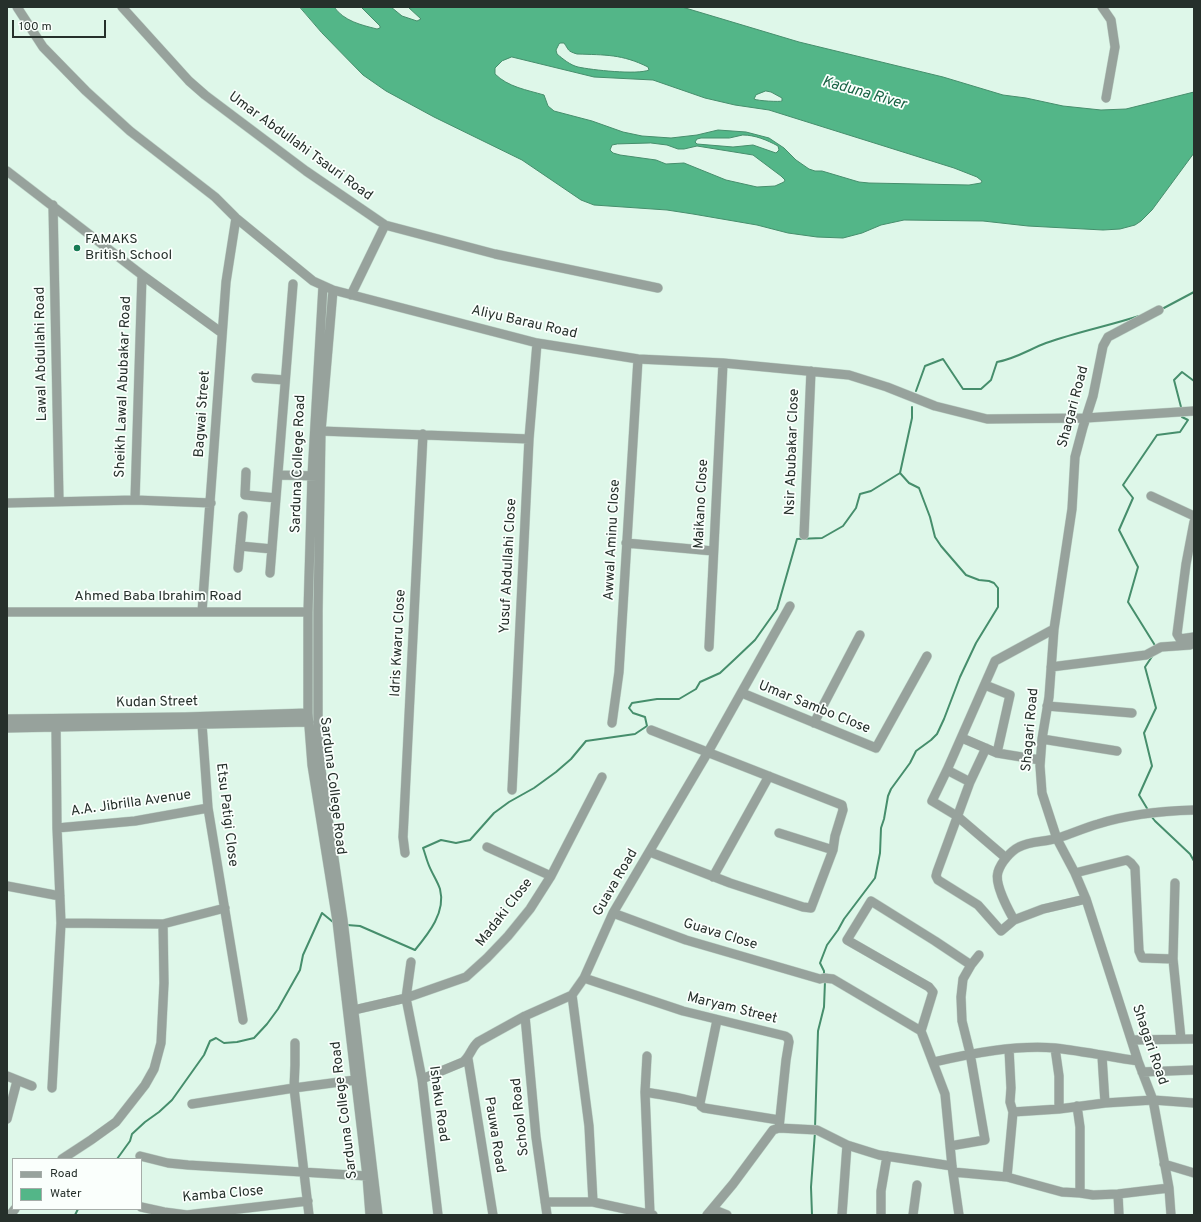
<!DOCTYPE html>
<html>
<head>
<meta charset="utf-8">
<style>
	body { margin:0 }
	#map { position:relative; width:1201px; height:1222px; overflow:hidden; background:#def7e9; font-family:Overpass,sans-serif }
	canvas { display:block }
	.frame { position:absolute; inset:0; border:8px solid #26302b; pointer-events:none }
	.legend { position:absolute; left:12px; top:1158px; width:130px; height:52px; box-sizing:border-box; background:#fafffc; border:1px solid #a5aca8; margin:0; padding:5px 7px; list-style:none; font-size:12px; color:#26302b }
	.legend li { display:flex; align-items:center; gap:8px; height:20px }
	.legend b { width:20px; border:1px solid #a5aca8 }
	.scale { position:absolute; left:12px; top:20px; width:94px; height:18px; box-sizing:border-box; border:2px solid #26302b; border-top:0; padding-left:5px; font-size:12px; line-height:14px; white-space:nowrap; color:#26302b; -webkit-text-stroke:3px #fafffc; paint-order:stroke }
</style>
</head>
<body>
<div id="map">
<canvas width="1201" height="1222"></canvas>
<div class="frame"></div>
<ul class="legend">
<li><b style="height:5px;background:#97a29c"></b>Road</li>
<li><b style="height:11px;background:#53b688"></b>Water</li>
</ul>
<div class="scale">100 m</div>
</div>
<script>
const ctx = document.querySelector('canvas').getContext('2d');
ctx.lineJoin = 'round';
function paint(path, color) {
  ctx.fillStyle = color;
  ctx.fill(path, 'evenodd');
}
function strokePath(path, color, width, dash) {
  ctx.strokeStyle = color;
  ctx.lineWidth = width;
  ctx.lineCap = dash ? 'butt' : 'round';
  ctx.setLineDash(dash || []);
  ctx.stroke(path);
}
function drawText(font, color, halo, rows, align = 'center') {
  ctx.font = font + ' Overpass,sans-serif';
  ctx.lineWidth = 3.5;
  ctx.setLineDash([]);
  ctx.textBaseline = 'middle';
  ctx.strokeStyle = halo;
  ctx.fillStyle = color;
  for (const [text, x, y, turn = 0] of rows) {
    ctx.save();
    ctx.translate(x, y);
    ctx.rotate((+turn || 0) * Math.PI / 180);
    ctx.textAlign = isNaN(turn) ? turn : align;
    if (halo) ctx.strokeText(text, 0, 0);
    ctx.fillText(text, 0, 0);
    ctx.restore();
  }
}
const water = new Path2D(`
	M300 7H334C344 21 361 25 377 29L380 28V26L361 7H391L402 16 417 21 421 19 408 7H682L799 42 943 77 1003 95 1026 98 1063 106 1101 110 1126 109 1194 92V153L1152 210 1141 221 1135 225 1120 229 1103 230 1028 226 983 221 904 220 881 225 862 233 843 238 817 237 788 233 757 225 693 214 667 210 594 205 581 200 522 160 434 117 386 91 363 75 322 33ZM561 43H564C569 50 567 51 577 54 605 55 622 54 648 67L649 70C637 75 592 70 578 67 570 65 563 59 557 54L556 50 559 44ZM512 57 594 77 653 80 705 98 735 105 769 110 954 168 977 177 982 181 981 183 969 185 869 183 859 182 822 171H815L809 169 796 160 784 148 769 138 746 132 718 130 697 135 671 138 642 136 623 132 592 121 554 111 548 106 544 95C527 90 508 87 495 74V68L502 61ZM766 91 771 92 782 98V101C780 102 758 101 754 99L756 95ZM743 135C755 135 767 140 778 146L779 150 776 153 773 152 753 145 733 147 697 144 695 142 697 139 701 138H729ZM651 143 667 145 678 149H684L697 146 753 155 781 176 785 180 784 182 775 186 757 187 726 180 684 163 666 164 656 160 620 155 613 153 610 150 612 145 617 144Z`);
const stream = new Path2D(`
	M1162 309 1194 292
	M916 391 925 366 943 359 963 389H981L991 380 997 362C1015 359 1030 349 1046 343 1077 332 1108 326 1139 316
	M1181 407 1174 380 1182 372 1194 381
	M1156 647 1128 602 1138 567 1119 530 1133 498 1123 485 1157 435 1180 432 1188 420 1182 417
	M1148 810 1139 795 1152 766 1144 733 1156 708 1145 667 1153 655
	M1151 816 1155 821 1190 854 1194 861
	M347 925 360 926 415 950C429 933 446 912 440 889 437 880 431 872 428 863 426 858 425 853 423 848L441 840 456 843 470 840 494 813 509 802 534 788 556 772 571 759 586 741 635 734 647 726 645 717 633 713 629 708 632 703 657 699H679L696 689 700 682 720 673 735 659 755 640 777 609 797 539 822 538 843 526 856 508 860 494 871 491 900 473 912 418V407
	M824 975V971L820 963 827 945 838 930 844 919 875 878 880 853 881 828 884 819 888 796 891 789 910 763 916 751 931 740 937 734 944 719 960 677 976 643 998 607V588L994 583 989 581 979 580 966 575 941 546 935 537 930 517 919 488 909 483 900 473
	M815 1128 818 1031 824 1007 825 981
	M117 1159 130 1141 132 1134 145 1122 159 1112 172 1100 204 1055 210 1041 216 1038 224 1043 237 1042 254 1038 267 1024 278 1009 300 970 303 955 322 913 333 922
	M75 1215 78 1209
	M812 1215 811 1187 815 1132`);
const minor = new Path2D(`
	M17 7 43 47 86 91 130 131 215 197 236 218 313 281 333 290 537 343 638 359 723 363 849 375 887 387 935 406 987 419 1086 418 1194 411
	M122 7 189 81 205 95 306 171 385 225 495 254 658 288
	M1102 7 1111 20 1115 47 1106 98
	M7 171 142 275 222 333
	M53 205 59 501
	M323 286 312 476 308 612V713L312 765 337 921 367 1176 370 1215
	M333 290 321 431 318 611V727L320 763 343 920 378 1215
	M351 295 385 225
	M1159 310 1108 337 1103 346 1093 396 1083 427 1075 457 1072 509 1054 629 1049 697 1042 739 1040 766 1042 793 1057 839 1075 873 1086 899 1138 1061 1153 1100 1169 1188 1171 1215
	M256 378 285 380
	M321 431 529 439
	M246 472 245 495 276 498
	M278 475 317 476
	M1151 496 1194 516
	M135 500 142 275
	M7 503 135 500 211 503
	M1194 522 1186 564 1177 634 1180 639 1194 637
	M804 535 811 371
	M626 543 713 551
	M240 546 272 549
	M238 568 243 516
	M270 573 293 284
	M7 612H308
	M202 612 226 282 236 218
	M709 647 723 363
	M1051 667 1146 655 1161 647 1190 645 1194 643
	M985 685 1010 695 997 753
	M742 693 876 748 927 656
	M1047 706 1132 713
	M7 719 185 717 308 713
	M612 723 619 672 638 359
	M814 723 860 635
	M202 724 208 808 243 1020
	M7 728 309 722
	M962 736V738L997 753 1040 760
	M1042 739 1117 751
	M986 748 970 782 937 872 936 876 938 880 978 905 1001 931 1014 920 1043 909 1086 899
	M947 770 970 782
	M512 790 529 439 537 343
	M57 828 135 821 208 808
	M779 833 833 850
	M487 847 551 876
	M650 852 730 883 803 907 811 908 833 850 835 836 843 810 842 805 651 730
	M405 853 403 837 423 434
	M1006 858 957 816 932 801 947 770 995 661 1054 629
	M1075 873 1127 860 1131 863 1135 868 1139 951 1142 958 1173 959
	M713 877 769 776
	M1175 883 1173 959 1181 1039
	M7 886 60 896
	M613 913 686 940 820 979 824 978 833 979 921 1031 945 1094 952 1166 959 1215
	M1014 920C1008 909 994 884 998 872 1001 862 1011 851 1019 847 1030 841 1046 842 1058 838 1071 834 1084 828 1098 824 1129 814 1162 811 1194 810
	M61 923 163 924 225 908
	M411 962 406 998 422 1079 438 1215
	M584 978 683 1011 785 1036 788 1038 789 1042 786 1060 779 1128
	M354 1010 406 998 466 977 487 958 508 936 530 909 551 876 602 777
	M525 1016 536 1137 547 1215
	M921 1031 933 992 929 987 847 940 871 901 935 941 971 965
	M1132 1040 1194 1039
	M295 1043V1065L294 1088 309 1215
	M1055 1048 1059 1076V1109
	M647 1056 645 1092 650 1214
	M1102 1056 1105 1103
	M468 1059 493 1215
	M934 1062C973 1053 1015 1045 1055 1048 1082 1051 1111 1057 1138 1061
	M1142 1072 1194 1070
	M7 1076 32 1086
	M422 1079 463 1062C470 1057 471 1048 478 1042L525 1016 572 995
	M52 1088 61 923 57 828 56 727
	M645 1092C664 1095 682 1098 700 1103L701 1106 704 1108 779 1120
	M700 1103 717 1020
	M192 1104 294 1088 355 1080
	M1077 1106 1080 1127V1193
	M1013 1112 1059 1109 1105 1103 1153 1100 1194 1103
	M7 1119 17 1081
	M950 1146 985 1140 970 1053 962 1021 961 997 963 979 971 965 979 955
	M140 1156 168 1163 188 1165 367 1176H373
	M62 1159 91 1140 116 1122 145 1085 154 1069 161 1043 164 983 163 924
	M1164 1164 1194 1173
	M953 1172 1007 1177 1062 1192 1080 1193 1093 1195 1118 1194 1169 1188
	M1007 1177 1013 1112 1010 1102 1011 1088 1009 1049
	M1118 1194 1119 1215
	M545 1202H593L653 1215
	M593 1202 589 1126 572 995 584 978 613 913 708 752 790 606
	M141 1207 164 1212 187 1215 308 1201
	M712 1209 727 1215
	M10 1215 15 1209
	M707 1215 733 1184 773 1130 779 1128 817 1130 847 1145 879 1155 952 1166
	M842 1215 847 1145
	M881 1215V1191L887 1156
	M913 1215 917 1185`);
const markers = [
	[77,248,4,"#167b54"]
];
const streetNames = [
	["Umar Abdullahi Tsauri Road",300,147,36],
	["Aliyu Barau Road",524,323,13],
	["Lawal Abdullahi Road",42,354,-91],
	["Sheikh Lawal Abubakar Road",124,387,-88],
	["Shagari Road",1074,407,-75],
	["Bagwai Street",203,414,-86],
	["Nsir Abubakar Close",793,452,-88],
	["Sarduna College Road",299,464,-88],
	["Maikano Close",702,504,-87],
	["Awwal Aminu Close",613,540,-87],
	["Yusuf Abdullahi Close",509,566,-87],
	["Ahmed Baba Ibrahim Road",158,597],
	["Idris Kwaru Close",399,643,-87],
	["Kudan Street",157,703,-1],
	["Umar Sambo Close",814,708,22],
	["Shagari Road",1031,730,-85],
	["Sarduna College Road",332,786,83],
	["A.A. Jibrilla Avenue",131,804,-8],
	["Etsu Patigi Close",226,815,83],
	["Guava Road",616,883,-60],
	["Madaki Close",505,913,-52],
	["Guava Close",720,935,17],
	["Maryam Street",732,1009,14],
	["Shagari Road",1149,1045,71],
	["Ishaku Road",438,1104,82],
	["Sarduna College Road",345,1110,-97],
	["School Road",521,1117,-96],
	["Pauwa Road",494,1135,81],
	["Kamba Close",223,1195,-5]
];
const poiNames = [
	["FAMAKS",85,240],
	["British School",85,256]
];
const waterNames = [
	["Kaduna River",864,94,16]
];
paint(water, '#53b688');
strokePath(water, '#468e6c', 1);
strokePath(stream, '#468e6c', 2);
strokePath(minor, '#bdd3c7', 10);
strokePath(minor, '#97a29c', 9);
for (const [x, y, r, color] of markers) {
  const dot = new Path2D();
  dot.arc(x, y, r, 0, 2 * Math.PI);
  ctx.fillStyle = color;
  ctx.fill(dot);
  strokePath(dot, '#fafffc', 1.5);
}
drawText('14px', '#26302b', '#fafffc', streetNames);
drawText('14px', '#26302b', '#fafffc', poiNames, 'left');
drawText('italic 15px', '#186344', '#fafffc', waterNames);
</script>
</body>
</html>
